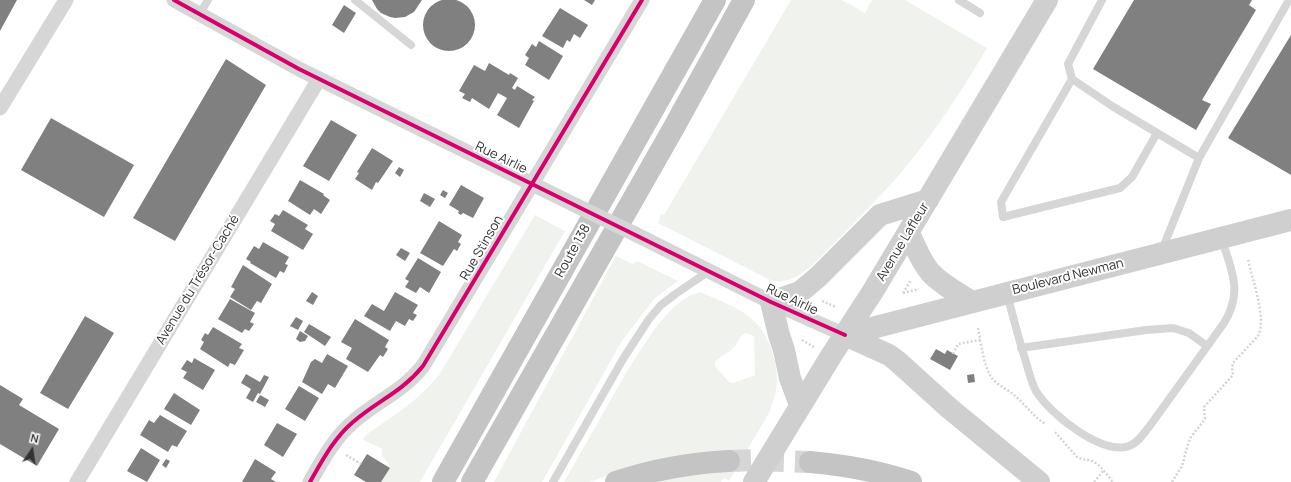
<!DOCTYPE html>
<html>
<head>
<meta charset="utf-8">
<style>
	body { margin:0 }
	#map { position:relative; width:1291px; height:482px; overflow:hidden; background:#fff; font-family:Manrope,sans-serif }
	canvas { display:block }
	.north { position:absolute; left:12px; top:430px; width:40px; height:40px; -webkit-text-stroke:3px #fff; paint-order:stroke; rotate:13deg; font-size:11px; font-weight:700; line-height:16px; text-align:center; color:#323232 }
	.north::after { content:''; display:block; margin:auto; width:14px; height:18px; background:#323232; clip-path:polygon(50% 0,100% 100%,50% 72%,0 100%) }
</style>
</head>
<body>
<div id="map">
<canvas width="1291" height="482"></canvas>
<div class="north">N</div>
</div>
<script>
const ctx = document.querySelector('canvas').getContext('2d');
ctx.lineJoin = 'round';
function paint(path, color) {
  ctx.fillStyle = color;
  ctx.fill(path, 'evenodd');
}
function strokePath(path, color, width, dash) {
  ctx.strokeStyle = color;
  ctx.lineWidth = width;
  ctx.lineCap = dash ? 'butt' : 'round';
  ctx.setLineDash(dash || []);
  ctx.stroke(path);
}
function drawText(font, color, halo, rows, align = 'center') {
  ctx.font = font + ' Manrope,sans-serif';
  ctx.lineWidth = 4;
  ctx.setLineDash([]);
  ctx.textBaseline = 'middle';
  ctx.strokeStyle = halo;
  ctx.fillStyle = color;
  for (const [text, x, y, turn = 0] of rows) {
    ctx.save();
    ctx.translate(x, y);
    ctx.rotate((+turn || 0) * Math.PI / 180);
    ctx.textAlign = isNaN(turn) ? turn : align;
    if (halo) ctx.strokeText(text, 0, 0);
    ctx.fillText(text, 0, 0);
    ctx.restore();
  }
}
const green = new Path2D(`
	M791 0H842L865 13 872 0H905L987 48C961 92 933 135 900 174 882 195 861 215 841 236 823 253 798 289 770 280L658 223 661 214 664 215Z
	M535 215 565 231 420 482H381L390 468 389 464 382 456V449L362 439 367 434C393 416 419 400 439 375Z
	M616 256 633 264 637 261 678 281 654 299 622 341 542 482H494Z
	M700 292C716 299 739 307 752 319 768 333 777 359 777 380 777 391 773 402 769 413L729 481 724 478 721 482H657L691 475 734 451 633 467 608 475 590 482H564C585 446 605 409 626 373 640 351 654 327 672 309 680 301 689 295 700 292ZM746 333 754 336 755 375 733 383 729 382 715 366V362C720 356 728 354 733 348 738 344 739 336 746 333Z`);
const building = new Path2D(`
	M423 25a26 26 0 1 1 52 0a26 26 0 1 1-52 0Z
	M0 0H17L0 31Z
	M372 0H422L414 12 405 17 395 18 390 17 381 13 377 9Z
	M584 0H595L592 5Z
	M1134 0H1252L1249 5 1256 10 1202 100 1211 104 1196 130 1093 69Z
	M344 5 356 13 344 33 332 25Z
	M560 8 588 25 580 38 574 34 570 42 567 40 563 48 542 36Z
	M1291 35V175L1228 138Z
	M539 41 563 56 549 80 525 65 529 58 525 55 532 44 536 47Z
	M226 59 266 85 175 241 133 218Z
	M489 63 509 75 510 73 518 78 512 88 515 90 517 86 535 97 532 100 534 101 519 128 497 115 507 98 498 93 489 109 472 98 470 102 462 98 465 94 459 91 474 65 485 71Z
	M51 118 134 165 104 217 21 170Z
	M331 120 357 135 329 181 303 166Z
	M372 148 393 161 378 183 376 182 372 190 355 179 359 173 357 172Z
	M399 167 404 170 400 177 395 173Z
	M300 180 324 194 323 195 330 200 321 214 314 209 310 215 288 201Z
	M461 185 484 198 473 218 463 213 461 215 458 213 459 211 449 205Z
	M443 190 448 193 445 198 440 195Z
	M424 193 435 199 430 207 420 201Z
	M283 210 308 225 305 229 313 234 303 250 271 231 275 224 270 221 275 214 279 216Z
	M439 221 462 235 458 242 461 244 457 251 454 249 443 266 420 253Z
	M263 242 289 257 285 264 288 265 284 273 280 271 276 278 250 263 251 262 246 259 254 246 259 249Z
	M401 248 410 253 405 261 396 255Z
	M418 258 441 272 429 293 420 287 416 293 405 287 409 281 405 279Z
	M243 265 272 284 261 303 257 301 251 310 230 297 235 289 231 287Z
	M312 292 318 296 313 305 306 301Z
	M395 292 418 305 413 313 417 315 413 321 409 319 405 326 396 321 390 331 364 316 372 304 384 311Z
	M230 299 255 313 250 322 254 324 249 331 245 329 242 333 218 319Z
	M85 316 114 333 68 409 40 393Z
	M296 317 303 321 298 330 290 326Z
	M355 319 389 340 385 347 388 349 383 357 380 355 368 372 346 359 352 348 341 342Z
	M309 324 331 337 325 346 304 332Z
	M213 327 242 344 239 348 244 350 235 365 230 363 228 367 200 349 204 342 201 340 205 333 208 335Z
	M300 331 308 336 305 341 300 342 296 339Z
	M936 349 945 354 947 350 958 356 950 370 930 359Z
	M327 354 348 366 335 388 328 384 322 394 302 382 311 362 315 359 322 363Z
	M194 358 215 370 203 390 183 378 187 372 181 369 187 360 192 363Z
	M246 374 260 382 264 375 269 377 260 394 258 393 253 402 246 398 251 389 241 383Z
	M974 374 975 382 968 383 967 375Z
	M0 385 23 399 19 405 59 429 37 466 0 444Z
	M299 386 319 398 305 421 285 409Z
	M174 393 200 410 191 425 164 409Z
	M260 395 269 400 265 407 256 402Z
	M160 415 187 431 177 447 172 445 168 452 140 435 149 420 154 423Z
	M277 423 297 434 283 457 264 445Z
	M141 448 160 460 147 482 127 471Z
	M367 454 390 468 381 482H366L354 475Z
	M166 459 170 461 166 468 162 465Z
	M255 459 276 472 271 479 276 482H242Z`);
const highwayTunnel = new Path2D(`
	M729 461 756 460 810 462`);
const path = new Path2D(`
	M903 293 911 280
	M903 293 919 289
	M822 301 836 307
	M978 328C981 342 983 363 990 375 994 384 1006 388 1014 395 1025 404 1032 415 1045 424
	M802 340 814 347
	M953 354 958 344 980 340
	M1055 432 1077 457C1082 460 1087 459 1092 461 1101 465 1107 475 1113 482
	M346 455 361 464
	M1094 482 1103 471
	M1172 482 1182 466 1188 444 1191 437 1205 419 1204 407 1233 375 1232 368 1233 363 1258 336C1267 317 1252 280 1248 259`);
const lane = new Path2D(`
	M355 0 411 45
	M959 0 980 13
	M1102 0 1068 64 1072 79 1112 106 1199 158
	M199 15 208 0
	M1072 79 1001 202 1003 217 1120 188 1132 177 1157 133
	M1162 250 1199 158 1289 0
	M1007 294C1013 317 1019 340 1026 362 1029 372 1031 382 1036 391 1049 413 1102 456 1129 446 1138 443 1143 434 1149 427L1224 323C1243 292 1232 272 1222 240
	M1021 348 1146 330 1173 328 1189 333 1207 346
	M553 482 623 359 649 319 661 305 674 295 709 271`);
const street = new Path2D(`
	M174 0 299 69 577 206
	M0 108 66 0
	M633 233 771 302 845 335
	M77 482 319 79
	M310 482C322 461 334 438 353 422 377 401 402 392 423 366L642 0`);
const secondary = new Path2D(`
	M909 233C915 246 921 262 931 273 942 285 958 293 972 302
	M845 335 1291 220
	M845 335 889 355 897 361 949 408 1039 482
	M800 405 790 378 784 350 779 335 771 302 800 292 818 277 880 215 928 200
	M754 482 831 356 873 291 1047 0`);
const highway = new Path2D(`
	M810 462C844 465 878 471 911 482
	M443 482 715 0
	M472 482 673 129 744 0
	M616 482C652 470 690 463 729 461`);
const streetBridge = new Path2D(`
	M577 206 633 233`);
const cycleway = new Path2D(`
	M174 0 299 69 771 302 845 335
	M310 482C322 461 334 438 353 422 377 401 402 392 423 366L642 0`);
const streetNames = [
	["Rue Airlie",501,158,26],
	["Avenue Lafleur",903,242,-59],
	["Rue Stinson",482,248,-60],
	["Route 138",573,251,-61],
	["Boulevard Newman",1068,277,-14],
	["Avenue du Trésor-Caché",198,280,-59],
	["Rue Airlie",792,300,25]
];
paint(green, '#f0f3ed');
paint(building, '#808080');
strokePath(highwayTunnel, '#d6d6d6', 22, [22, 11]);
strokePath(path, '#d4d4d4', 2.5, [2, 2]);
strokePath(lane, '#d6d6d6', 8);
strokePath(street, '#d6d6d6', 15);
strokePath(secondary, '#cfcfcf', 22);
strokePath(highway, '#c4c4c4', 22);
strokePath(streetBridge, '#d6d6d6', 15);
strokePath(cycleway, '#d6006c', 4);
drawText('13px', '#323232', '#fff', streetNames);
</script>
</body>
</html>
